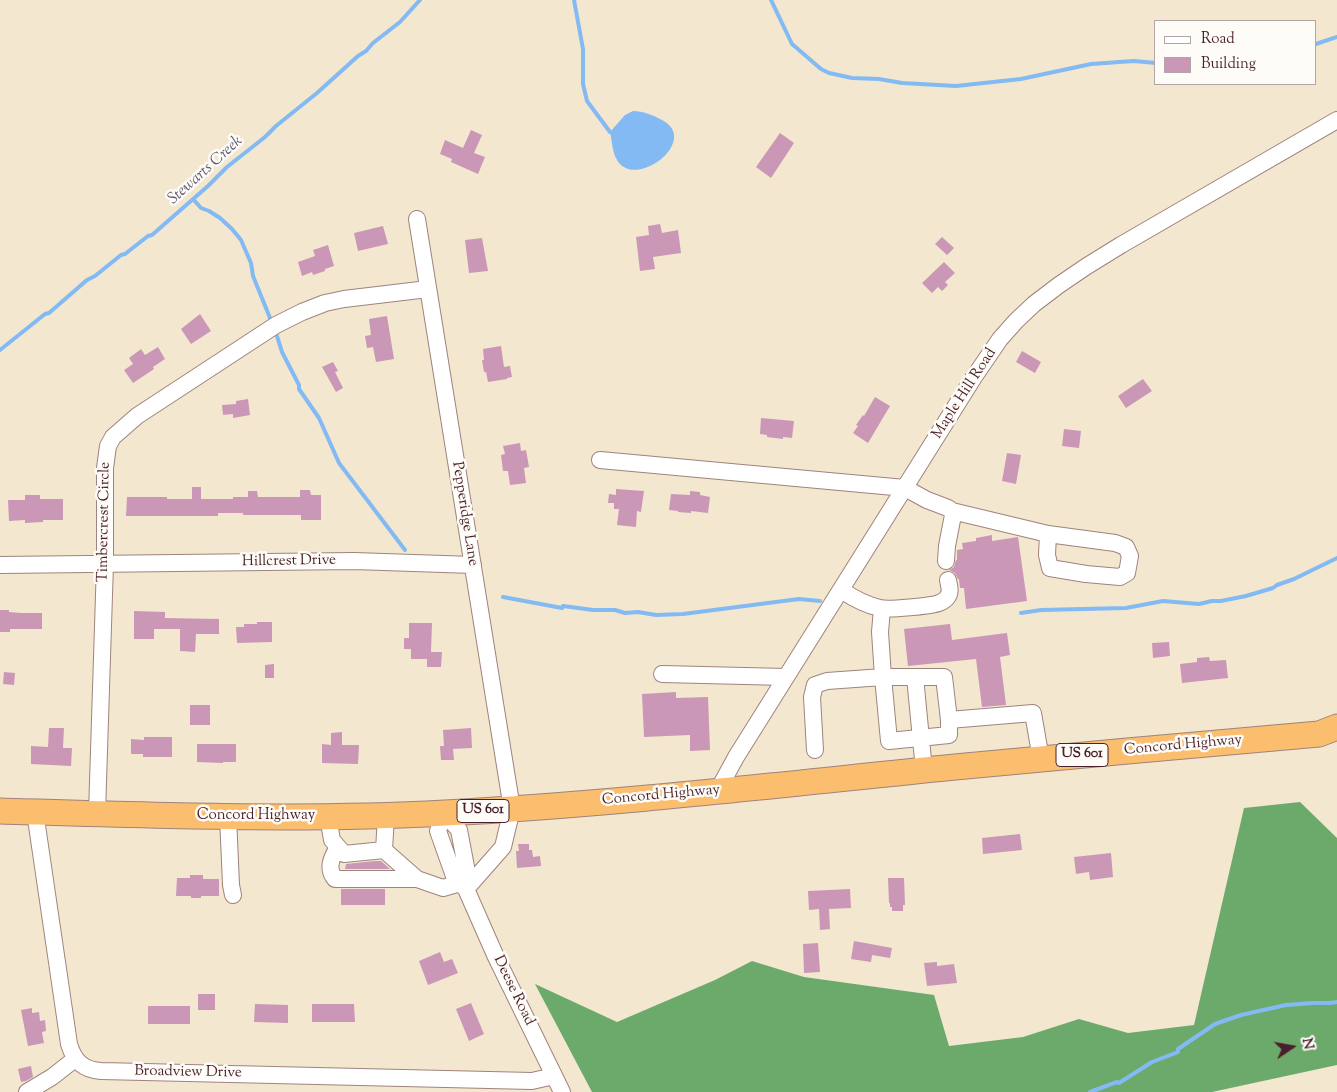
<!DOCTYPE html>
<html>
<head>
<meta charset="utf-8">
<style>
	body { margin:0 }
	#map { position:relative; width:1337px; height:1092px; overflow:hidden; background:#f4e7cf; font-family:"Sorts Mill Goudy",serif }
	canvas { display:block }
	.legend { position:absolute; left:1154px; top:20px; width:162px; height:65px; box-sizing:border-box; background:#fdfcf7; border:1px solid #b5a4a5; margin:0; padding:6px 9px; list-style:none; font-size:15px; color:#4a1f2b }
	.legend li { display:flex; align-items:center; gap:10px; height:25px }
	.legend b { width:25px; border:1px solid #b5a4a5 }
	.north { position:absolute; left:1267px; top:1022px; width:50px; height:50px; -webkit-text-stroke:4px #fdfcf7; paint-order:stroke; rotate:78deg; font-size:14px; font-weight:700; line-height:20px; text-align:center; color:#4a1f2b }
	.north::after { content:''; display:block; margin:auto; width:18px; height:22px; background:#4a1f2b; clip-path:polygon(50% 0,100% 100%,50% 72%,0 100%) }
</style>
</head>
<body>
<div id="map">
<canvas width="1337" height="1092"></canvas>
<ul class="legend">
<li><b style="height:6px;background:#fff"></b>Road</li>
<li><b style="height:14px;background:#ca97b7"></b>Building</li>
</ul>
<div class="north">N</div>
</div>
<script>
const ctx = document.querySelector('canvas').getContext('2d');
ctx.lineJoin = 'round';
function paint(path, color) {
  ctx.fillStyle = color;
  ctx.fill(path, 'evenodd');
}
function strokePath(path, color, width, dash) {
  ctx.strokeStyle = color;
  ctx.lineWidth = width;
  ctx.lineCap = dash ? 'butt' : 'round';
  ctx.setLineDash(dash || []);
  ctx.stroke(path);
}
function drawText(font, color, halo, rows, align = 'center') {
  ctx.font = font + ' "Sorts Mill Goudy",serif';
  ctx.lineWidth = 5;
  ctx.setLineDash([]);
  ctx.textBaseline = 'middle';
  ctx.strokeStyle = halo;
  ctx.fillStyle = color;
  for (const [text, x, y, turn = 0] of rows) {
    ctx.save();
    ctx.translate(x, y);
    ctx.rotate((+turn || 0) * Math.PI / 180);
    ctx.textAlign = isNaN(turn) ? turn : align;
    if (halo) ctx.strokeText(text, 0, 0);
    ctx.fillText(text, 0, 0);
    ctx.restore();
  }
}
const forest = new Path2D(`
	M1300 802 1337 838V1065L1212 1092H592L535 984 617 1022 715 980 752 961 804 977 934 995 949 1046 1023 1037 1079 1019 1128 1033 1194 1025 1244 808Z`);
const water = new Path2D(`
	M633 111C643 111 653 115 662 120 702 141 632 193 616 158 612 150 612 140 610 132L625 115Z`);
const stream = new Path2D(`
	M574 0 583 49V84L587 101 610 132
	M771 0 792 44 821 69 829 73 852 78 879 79 902 83 956 86 1021 79 1091 64 1134 61 1156 63
	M1316 44 1337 37
	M193 199 201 208 209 211 220 218 232 229 241 240 251 263 253 276 270 318
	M277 336 282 352 299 385V389L319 418 339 463 405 550
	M0 350 45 314 49 313 87 280 95 276 121 255 125 254 148 236 152 235 208 186 227 167 265 137 276 126 317 93 358 56 366 51 373 43 400 22 420 0
	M503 597 562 608 563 606 593 610H615L625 613 638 612 656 615 683 614 799 599 820 601
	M1021 613 1041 610 1126 608 1163 601 1199 604 1212 601H1221L1246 596 1273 588 1277 585 1294 579 1337 558
	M1090 1092 1117 1082 1119 1083 1152 1062 1178 1052V1049L1215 1024 1241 1015 1286 1005 1313 1003H1330L1337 1002`);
const building = new Path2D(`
	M471 130 482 135 474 153 485 157 478 174 451 162 452 159 440 154 445 140 463 148Z
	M780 133 794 143 771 178 756 167Z
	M660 224 662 233 678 230 681 253 653 257 655 269 640 271 636 237 649 235 648 226Z
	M383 226 388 244 358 251 354 233Z
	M942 237 954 248 947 255 935 244Z
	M482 238 488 271 469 273 465 240Z
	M328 245 334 266 325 269V271L313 275 312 272 302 276 298 262 315 256 313 250Z
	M944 262 955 273 945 282 948 285 942 291 938 287 932 293 922 283Z
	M200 314 211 331 191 344 181 329Z
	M387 316 394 359 376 362 373 347 367 348 365 336 371 335 369 319Z
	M501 346 504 367 510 366 512 377 507 378V379L488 382 486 372H484L482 360H484L483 349Z
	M158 347 165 359 153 367 154 369 133 383 124 370 133 364 129 358 141 349 145 355Z
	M1022 351 1041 362 1035 373 1016 362Z
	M333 362 338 371 335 372 343 388 336 392 322 367Z
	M1143 379 1152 391 1126 408 1118 396Z
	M875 397 890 406 868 443 853 433 858 426 856 425 863 415 864 416Z
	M248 399 250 415 233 418V414L223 415 222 405 236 404V401Z
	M761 418 794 421 792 438 783 437V439L767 437V435L760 434Z
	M1064 429 1081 431 1079 448 1062 446Z
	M520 443 521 451 526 450 529 467 524 468 526 483 510 485 508 471H503L501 455 505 454 503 446Z
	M1007 453 1021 455 1016 484 1002 481Z
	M192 487H201V499H233V497H248V491H257L258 497H300V490H310L311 495H321V520H301V515H243V513H218V516H126L127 497H167V499H192Z
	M616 489 644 491 641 512 637 511 636 527 617 525 619 509H614V503H608L609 494 616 495Z
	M690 491 700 492V495L710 497 708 513 691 511V513L678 512V511L669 510 671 494 690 495Z
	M25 495H40V499H63V520H43V522L25 523V520L9 521 8 500H25Z
	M992 535V541L1018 537 1027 601 966 609 964 588H960L959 579H958L955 573 949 570 954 567 956 560H957V550L963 549 962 543 976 541V538Z
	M0 610H9V612L21 613H42V629H10V632H0Z
	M134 611 165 612V618L219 619V634H196L195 652 180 651V629H154V639H134Z
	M257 622H272V642L237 643 236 627H244V624H257Z
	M409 623H432L431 652H442L441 667H427V659H411V649H404V638H409Z
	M950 624 952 640 1007 633 1010 655 1000 657 1006 705 982 707 976 659 908 666 904 629Z
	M1169 642 1170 656 1153 658 1152 643Z
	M1209 657 1210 661 1226 660 1228 678 1182 683 1180 664 1197 662V658Z
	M274 664V678H265V665Z
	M4 672 15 673 14 685 3 684Z
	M676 692V698L708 697 710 750 690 751V735L644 737 642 694Z
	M190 705H210V725H190Z
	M49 728H64L63 748H72L71 766 31 764V746L48 747Z
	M471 728 472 748 453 749 454 760H441L440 746H444L443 730Z
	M342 732V745H359L358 764 322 763V744L331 745V733Z
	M144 737H172V757H143V754H131V739L144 740Z
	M197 744H236V762H223V763L197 762Z
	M1020 834 1022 850 983 854 982 838Z
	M518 844H529V850H532L533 857 540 856 541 866 517 868 516 851H519Z
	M1111 853 1113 877 1090 880 1089 872 1076 874 1074 857Z
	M375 861H381L390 869H345L346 864Z
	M190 875H203V879H219V896H201V898H191V896H176L177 878H190Z
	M888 878H904L905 905H903V911H892V907H890V903H889Z
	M341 889H385V905H341Z
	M850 889 851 908 829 909 830 929 820 930 819 909 809 910 808 891Z
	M854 941 892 948 890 958 872 955 871 962 851 959Z
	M818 943 820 972 804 973 803 944Z
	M440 952 444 962 452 959 458 973 428 985 419 961Z
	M937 962V966L954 964 957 983 927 986 924 963Z
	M198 994H215V1010H198Z
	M471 1003 484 1034 469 1041 456 1009Z
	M255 1004 288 1005V1023L254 1022Z
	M312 1004H354L355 1022H312Z
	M148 1006H190V1024H148Z
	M32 1008V1013L39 1012 40 1021 45 1020 46 1031 42 1032 44 1043 28 1046 21 1010Z
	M31 1066 33 1077 26 1081 21 1082 18 1069Z`);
const minor = new Path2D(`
	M417 219 512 809 503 847 466 889
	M600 460 905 488 927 500 948 508 952 511 953 515 947 546 946 561
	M952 511 1048 534 1115 543 1126 547 1130 556 1127 573 1120 577 1086 574 1050 568 1047 555 1048 534
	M0 565 354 561 473 565
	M841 590C853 598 865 605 880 608 888 610 932 606 939 603 942 602 947 599 948 596 951 592 949 585 948 580
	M882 609 880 632 883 677H915L924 770
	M662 674 786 677
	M915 677H944L949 720
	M815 750 812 697 815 685 827 681 883 677 889 741 949 735V720L1033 713 1041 759
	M717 792 736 757 974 377 1000 339 1016 321 1034 304 1059 285 1087 266 1121 245 1337 120
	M35 812 69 1044C74 1061 83 1070 101 1071L532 1081 554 1076
	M97 813 105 564V468L108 446 113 437 137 416 276 325 302 312 325 303 344 299 428 289
	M228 816 231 885 233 895
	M328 817 332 840 344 854 384 850 386 816
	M338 847C332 857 326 868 335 879H417
	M384 850 417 879 443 888 460 883
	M466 889 467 872 459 830 444 813 438 831 454 876 466 889 496 957 562 1092
	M27 1092 52 1077 75 1059`);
const highway = new Path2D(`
	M0 811C148 815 297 821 445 813 616 804 785 784 955 767 1076 755 1198 745 1319 734L1337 727`);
const shields = [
	[1082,755,52],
	[483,811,52]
];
const shieldNames = [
	["US 601",1082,755],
	["US 601",483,811]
];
const streetNames = [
	["Maple Hill Road",965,394,-57],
	["Pepperidge Lane",464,514,81],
	["Timbercrest Circle",105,522,-89],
	["Hillcrest Drive",289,562,-1],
	["Concord Highway",1183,746,-5],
	["Concord Highway",661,796,-5],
	["Concord Highway",256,816],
	["Deese Road",513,991,64],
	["Broadview Drive",188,1073,1]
];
const waterNames = [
	["Stewarts Creek",206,171,-42]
];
paint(forest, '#6caa6c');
paint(water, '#83baf3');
strokePath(stream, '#83baf3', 4);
paint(building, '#ca97b7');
strokePath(minor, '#9f837d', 18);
strokePath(highway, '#9f837d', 27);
strokePath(minor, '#fff', 16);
strokePath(highway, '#fbbd6e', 25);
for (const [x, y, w] of shields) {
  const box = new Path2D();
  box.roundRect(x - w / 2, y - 11.5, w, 23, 4);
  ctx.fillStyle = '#fdfcf7';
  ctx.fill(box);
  strokePath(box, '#4a1f2b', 1);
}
drawText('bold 14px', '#4a1f2b', null, shieldNames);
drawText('15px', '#4a1f2b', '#fdfcf7', streetNames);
drawText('italic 16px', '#5e5571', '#fdfcf7', waterNames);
</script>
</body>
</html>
